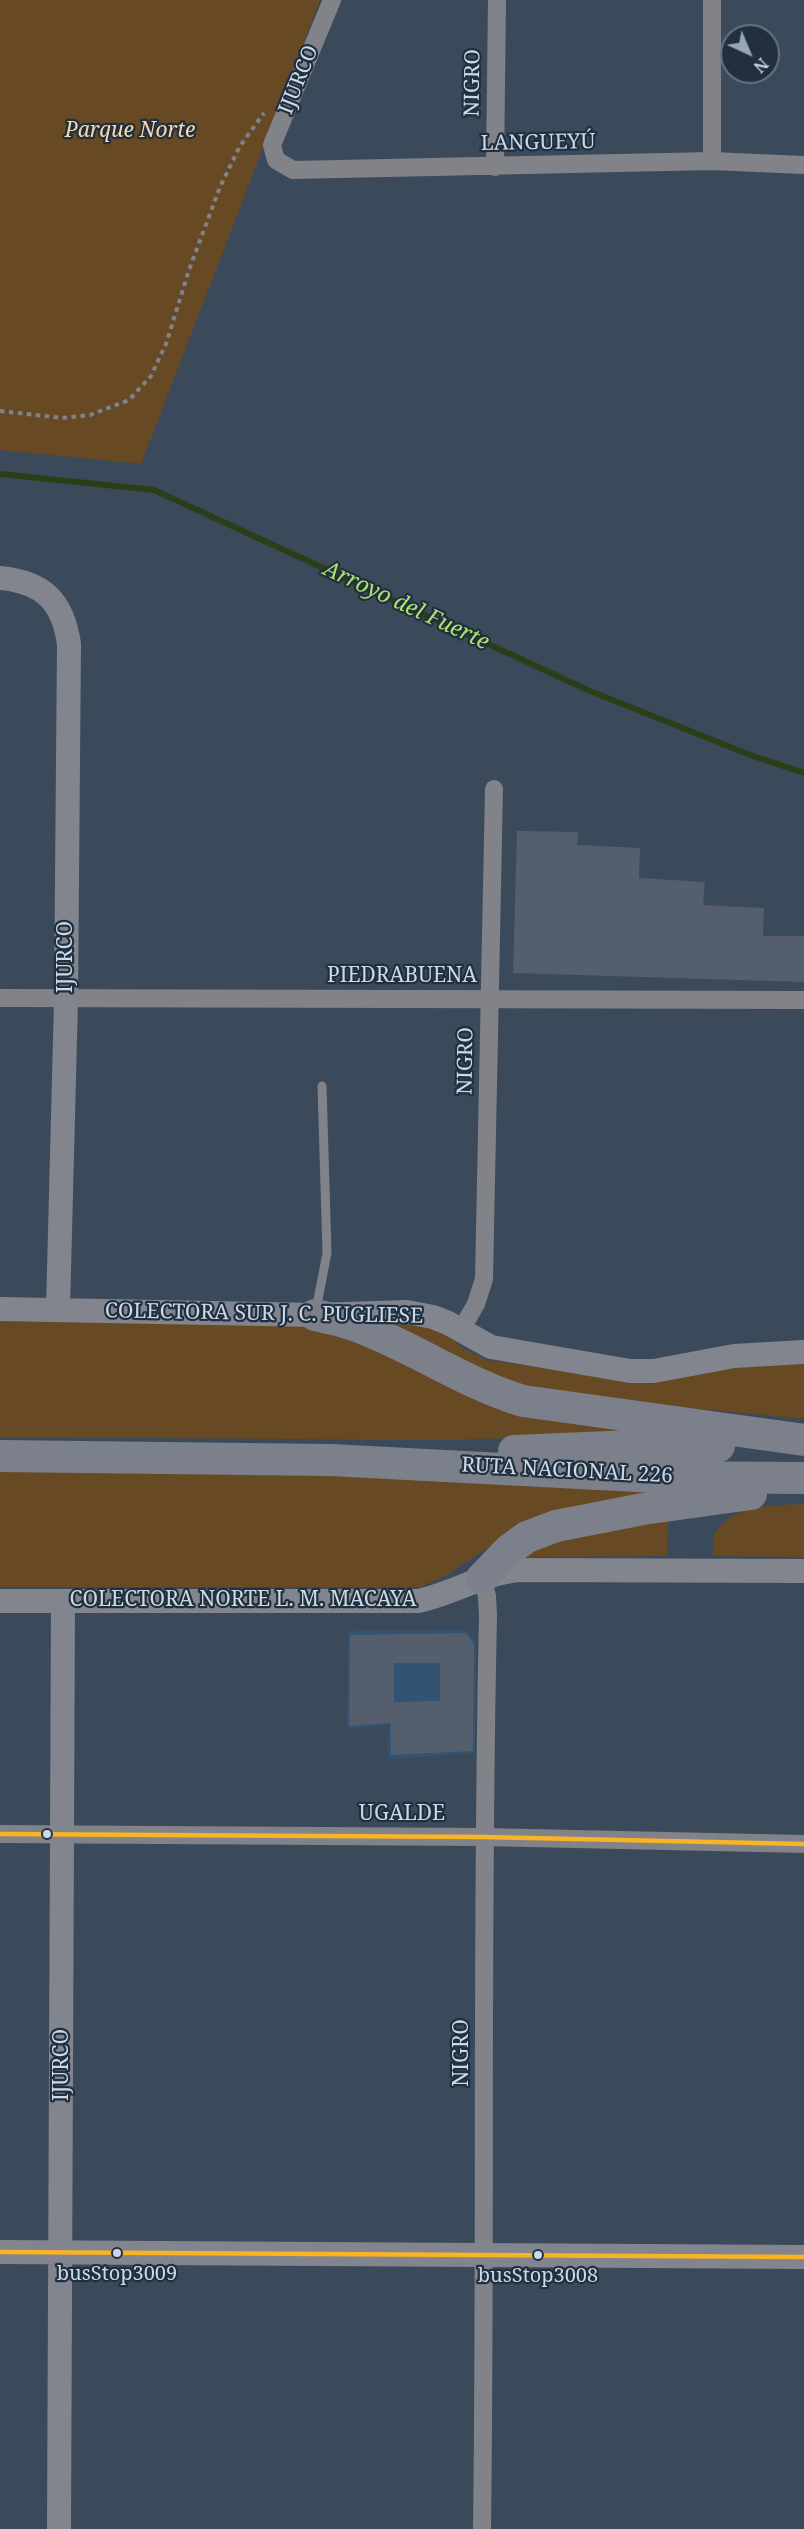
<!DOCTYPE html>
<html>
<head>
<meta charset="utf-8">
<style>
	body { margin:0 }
	#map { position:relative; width:804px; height:2529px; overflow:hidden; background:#3b4a5a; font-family:"Noto Serif",serif }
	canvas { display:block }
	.north { position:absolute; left:720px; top:24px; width:60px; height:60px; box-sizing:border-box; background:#222f3d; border:2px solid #657383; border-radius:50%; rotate:136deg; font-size:16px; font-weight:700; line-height:24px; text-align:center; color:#c9d9eb }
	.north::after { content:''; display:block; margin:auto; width:21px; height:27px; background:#97a7b8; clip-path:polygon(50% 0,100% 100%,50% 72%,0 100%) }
</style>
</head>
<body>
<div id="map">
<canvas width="804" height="2529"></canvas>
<div class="north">N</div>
</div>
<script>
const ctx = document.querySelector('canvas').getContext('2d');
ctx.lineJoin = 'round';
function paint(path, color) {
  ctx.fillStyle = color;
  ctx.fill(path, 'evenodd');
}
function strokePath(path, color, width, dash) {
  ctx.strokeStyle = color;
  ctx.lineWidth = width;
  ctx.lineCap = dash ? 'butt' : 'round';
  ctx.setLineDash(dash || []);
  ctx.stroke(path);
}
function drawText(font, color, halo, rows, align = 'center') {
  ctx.font = font + ' "Noto Serif",serif';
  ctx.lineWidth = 4.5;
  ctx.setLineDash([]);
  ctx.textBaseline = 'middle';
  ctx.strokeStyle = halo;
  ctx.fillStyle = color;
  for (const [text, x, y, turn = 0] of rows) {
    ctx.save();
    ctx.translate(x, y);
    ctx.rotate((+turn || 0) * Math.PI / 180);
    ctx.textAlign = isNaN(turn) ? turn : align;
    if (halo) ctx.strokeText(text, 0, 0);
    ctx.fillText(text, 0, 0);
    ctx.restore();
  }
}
const built = new Path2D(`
	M466 1630 476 1642 475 1753 388 1759 389 1725 347 1729 348 1631Z`);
const green = new Path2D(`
	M0 0H320L141 464 0 450Z
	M0 1318 259 1322 312 1327 647 1429 514 1438 442 1440 0 1437Z
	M402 1322 427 1326 448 1335 462 1348 487 1360 611 1377 804 1362V1419L557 1395 524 1389 386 1323Z
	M0 1471 388 1476 706 1489 514 1530 445 1576 420 1587H0Z
	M804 1504V1557L713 1556V1536C733 1503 771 1506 804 1504Z
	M668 1516 667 1556 527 1557 525 1550 528 1544Z`);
const stream = new Path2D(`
	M0 474 154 490 590 691 753 756 804 773`);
const building = new Path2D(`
	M517 831 578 832 577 845 640 848 639 878 705 882 703 905 764 908 763 936H804V982L513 973Z
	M466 1633 474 1644 473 1751 391 1755V1723L349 1726 350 1635ZM394 1663H440V1701L394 1702Z`);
const path = new Path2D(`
	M0 411 62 418 90 415 129 400 151 376 166 344 189 270 220 187 240 146 264 113`);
const lane = new Path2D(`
	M316 1310 327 1253 322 1086`);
const street = new Path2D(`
	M332 0 272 145 276 160 293 170 712 161 804 165
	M712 0V161
	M495 167 497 0
	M0 998 804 1000
	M461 1330 476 1304 484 1279 494 789
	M482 1578 487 1596 488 1616C481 1920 486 2225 482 2529
	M0 1834 483 1837 804 1844`);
const secondary = new Path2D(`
	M0 578C44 582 63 602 69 644L66 1000 58 1309
	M0 1309 315 1315 407 1312 433 1317 448 1323 491 1347 630 1371H654L734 1356 804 1352
	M0 1601H418C453 1594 483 1573 519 1570L804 1571
	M0 2252 804 2257
	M59 2529 63 1601`);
const highway = new Path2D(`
	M315 1315C327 1318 340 1320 351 1324 411 1345 463 1383 523 1401L804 1440
	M514 1451 656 1445 719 1446
	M0 1456 330 1460 657 1477 804 1478
	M482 1578 509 1550 527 1537 556 1526 643 1509 751 1494`);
const bus1 = new Path2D(`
	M0 1834 483 1837 804 1844
	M0 2252 804 2257`);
const markers = [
	[47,1834,5,"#c9d9eb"],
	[117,2253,5,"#c9d9eb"],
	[538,2255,5,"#c9d9eb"]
];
const busNames = [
	["busStop3009",117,2274],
	["busStop3008",538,2276]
];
const streetNames = [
	["IJURCO",299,80,-68],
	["NIGRO",473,83,-89],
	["LANGUEYÚ",538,143,-1],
	["IJURCO",66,957,-90],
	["PIEDRABUENA",402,976],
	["NIGRO",466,1061,-89],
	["COLECTORA SUR J. C. PUGLIESE",264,1314,1],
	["RUTA NACIONAL 226",567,1471,3],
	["COLECTORA NORTE L. M. MACAYA",243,1600],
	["UGALDE",402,1814],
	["NIGRO",462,2053,-90],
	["IJURCO",62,2065,-90]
];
const parkNames = [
	["Parque Norte",130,131]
];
const waterNames = [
	["Arroyo del Fuerte",406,606,25]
];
paint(built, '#335373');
paint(green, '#674a23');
strokePath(stream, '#2a3f17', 6);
paint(building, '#555e6c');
strokePath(path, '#80838b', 4, [4.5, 4.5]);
strokePath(lane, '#828289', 9);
strokePath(street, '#828289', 18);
strokePath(secondary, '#83858e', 24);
strokePath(highway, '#7b808b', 32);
strokePath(bus1, '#f9b426', 4.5);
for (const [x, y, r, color] of markers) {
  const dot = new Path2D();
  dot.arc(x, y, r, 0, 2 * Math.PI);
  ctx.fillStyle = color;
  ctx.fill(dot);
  strokePath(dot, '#222f3d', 2);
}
drawText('20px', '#c9d9eb', '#222f3d', busNames);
drawText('21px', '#c9d9eb', '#222f3d', streetNames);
drawText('italic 21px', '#f9d7b1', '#222f3d', parkNames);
drawText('italic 22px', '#a9e270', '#222f3d', waterNames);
</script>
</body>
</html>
